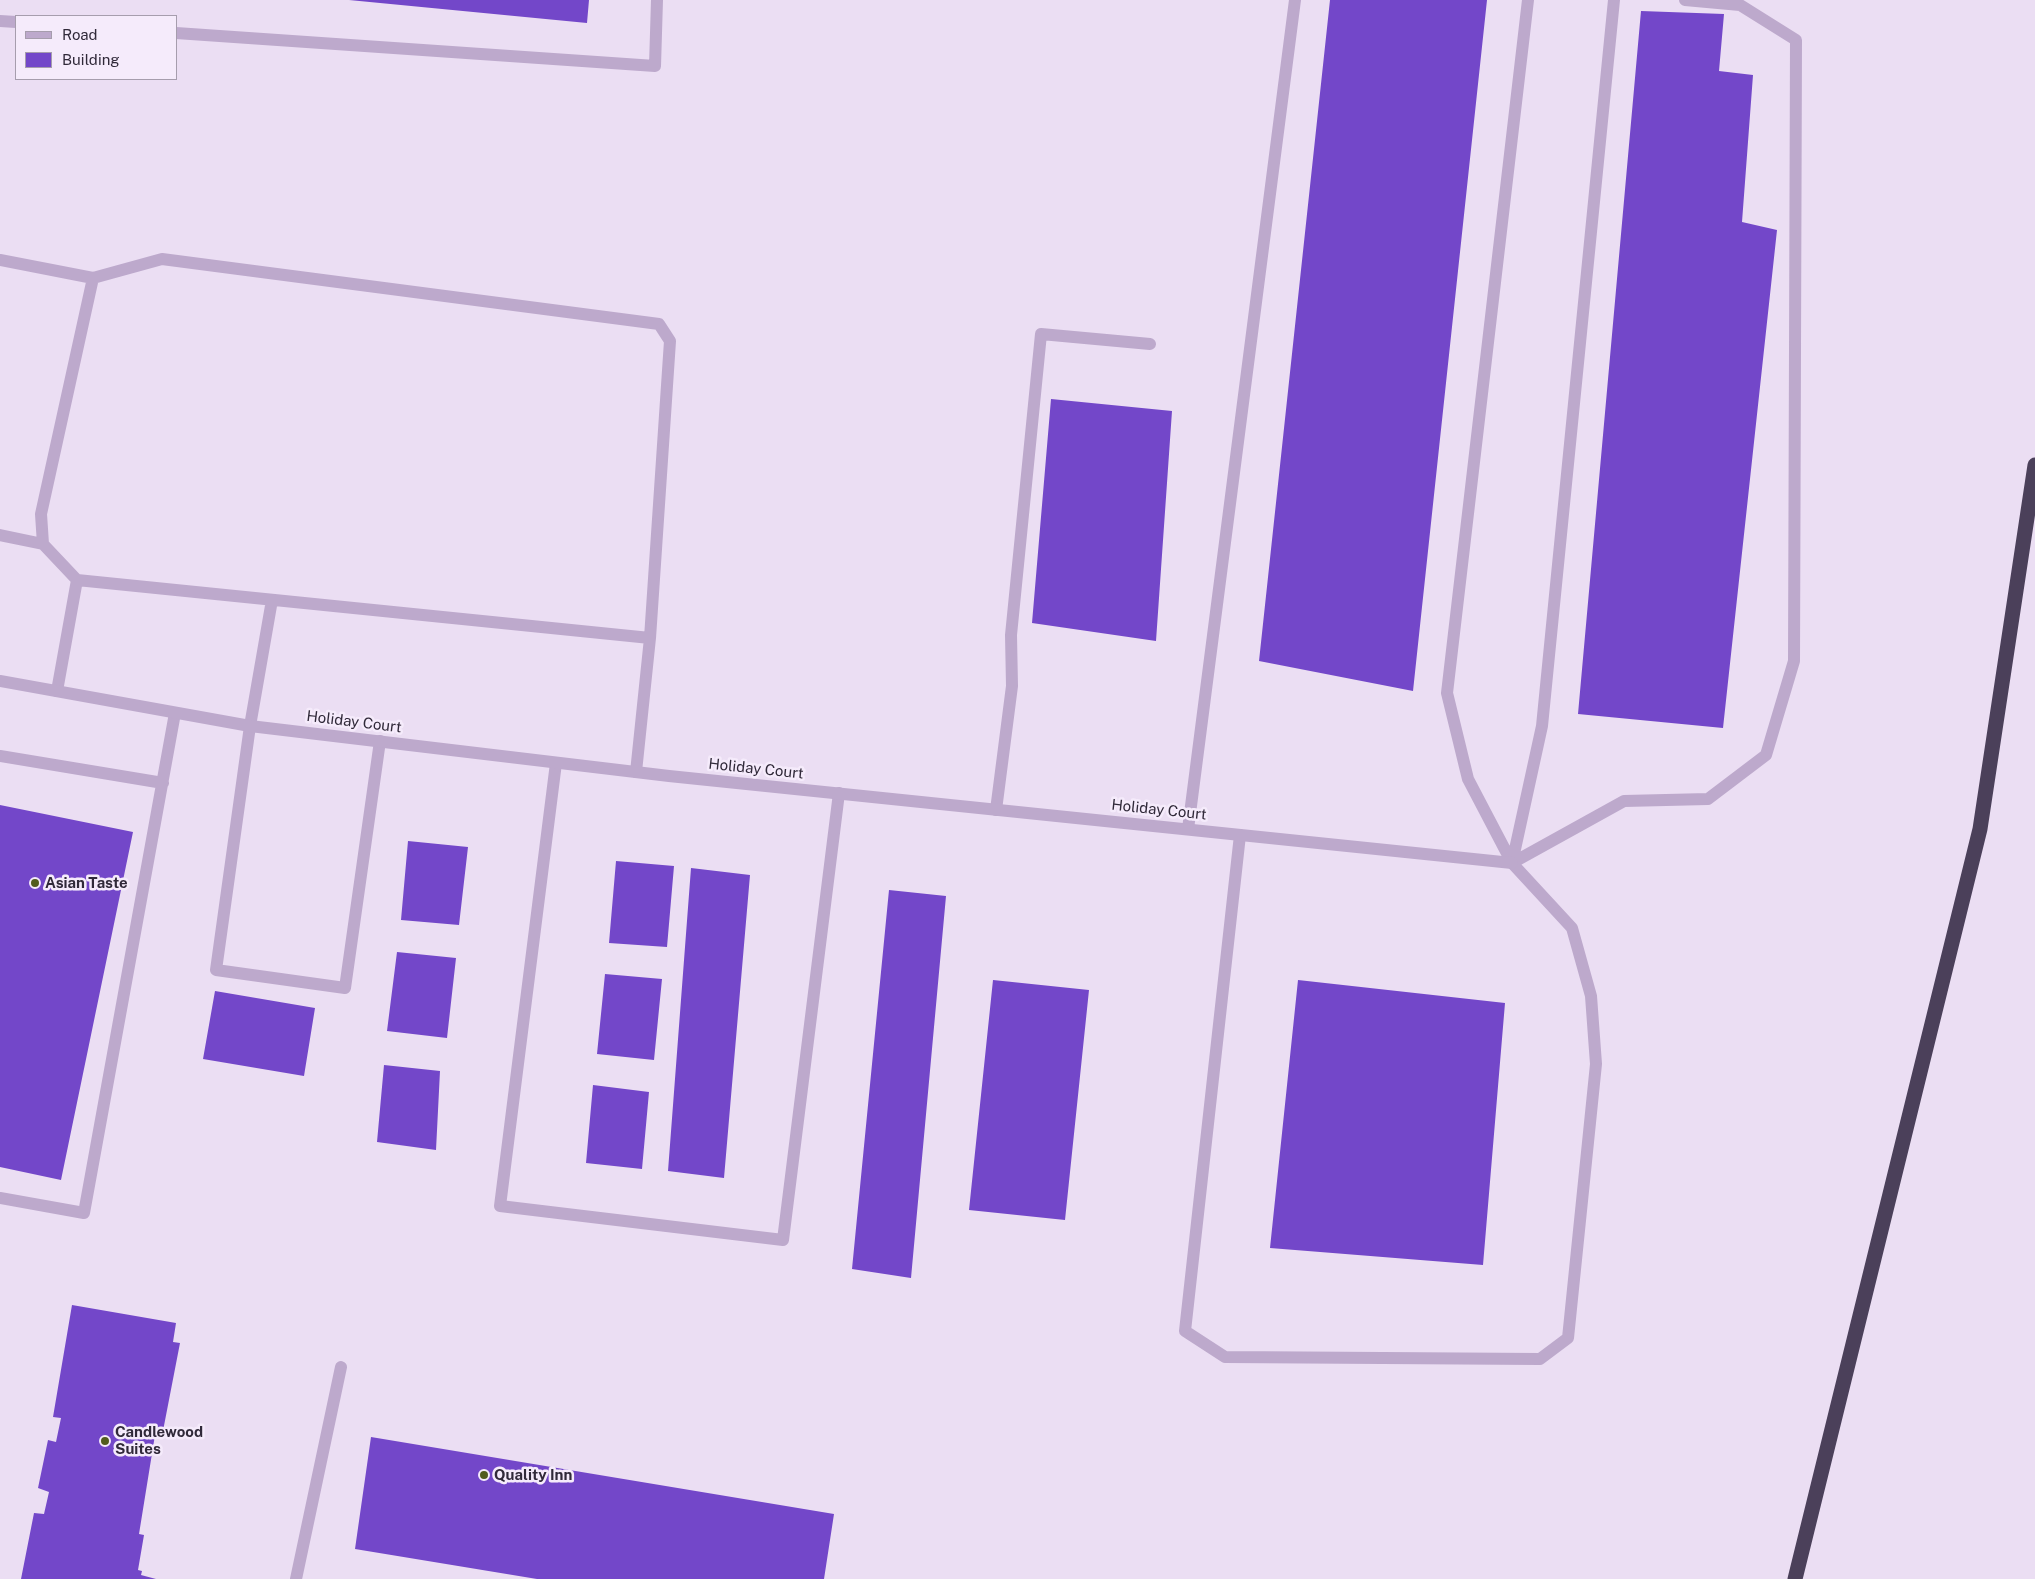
<!DOCTYPE html>
<html>
<head>
<meta charset="utf-8">
<style>
	body { margin:0 }
	#map { position:relative; width:2035px; height:1579px; overflow:hidden; background:#ebdef3; font-family:"Public Sans",sans-serif }
	canvas { display:block }
	.legend { position:absolute; left:15px; top:15px; width:162px; height:65px; box-sizing:border-box; background:#f5ebfb; border:1px solid #a69dad; margin:0; padding:6px 9px; list-style:none; font-size:15px; color:#302939 }
	.legend li { display:flex; align-items:center; gap:10px; height:25px }
	.legend b { width:25px; border:1px solid #a69dad }
</style>
</head>
<body>
<div id="map">
<canvas width="2035" height="1579"></canvas>
<ul class="legend">
<li><b style="height:6px;background:#bda9cc"></b>Road</li>
<li><b style="height:14px;background:#7347c9"></b>Building</li>
</ul>
</div>
<script>
const ctx = document.querySelector('canvas').getContext('2d');
ctx.lineJoin = 'round';
function paint(path, color) {
  ctx.fillStyle = color;
  ctx.fill(path, 'evenodd');
}
function strokePath(path, color, width, dash) {
  ctx.strokeStyle = color;
  ctx.lineWidth = width;
  ctx.lineCap = dash ? 'butt' : 'round';
  ctx.setLineDash(dash || []);
  ctx.stroke(path);
}
function drawText(font, color, halo, rows, align = 'center') {
  ctx.font = font + ' "Public Sans",sans-serif';
  ctx.lineWidth = 5;
  ctx.setLineDash([]);
  ctx.textBaseline = 'middle';
  ctx.strokeStyle = halo;
  ctx.fillStyle = color;
  for (const [text, x, y, turn = 0] of rows) {
    ctx.save();
    ctx.translate(x, y);
    ctx.rotate((+turn || 0) * Math.PI / 180);
    ctx.textAlign = isNaN(turn) ? turn : align;
    if (halo) ctx.strokeText(text, 0, 0);
    ctx.fillText(text, 0, 0);
    ctx.restore();
  }
}
const building = new Path2D(`
	M349 0H589L587 23Z
	M1330 0H1487L1413 691 1259 661Z
	M1641 11 1724 14 1719 71 1753 75 1742 222 1777 230 1723 728 1578 714Z
	M1051 399 1172 411 1156 641 1032 623Z
	M0 805 133 832 61 1180 0 1167Z
	M408 841 468 847 459 925 401 920Z
	M616 861 674 866 667 947 609 943Z
	M691 868 750 875 724 1178 668 1171Z
	M889 890 946 896 911 1278 852 1269Z
	M397 952 456 958 447 1038 387 1031Z
	M605 974 662 979 654 1060 597 1054Z
	M993 980 1089 990 1065 1220 969 1210Z
	M1298 980 1505 1003 1483 1265 1270 1248Z
	M215 991 315 1008 304 1076 203 1059Z
	M384 1065 440 1071 436 1150 377 1142Z
	M593 1085 649 1092 642 1169 586 1163Z
	M72 1305 176 1323 173 1342 180 1343 162 1436 155 1435 139 1534 144 1535 138 1570 142 1571 141 1575 156 1579H21L34 1513 44 1514 49 1492 38 1488 48 1440 56 1442 61 1418 53 1417Z
	M371 1437 834 1514 824 1579H537L355 1549Z`);
const lane = new Path2D(`
	M0 21 16 22
	M176 33 655 66 657 0
	M0 260 93 278 41 514 43 544 77 580 650 638
	M93 278 162 259 659 324 670 341 650 638 636 772
	M0 535 43 544
	M272 600 250 726 216 970 345 988 380 741
	M57 691 77 580
	M0 756 163 783
	M556 763 500 1206 783 1240 839 793
	M996 810 1012 686 1011 635 1041 334 1150 344
	M1188 829 1295 0
	M1240 835 1185 1331 1225 1357 1540 1359 1568 1338 1596 1064 1591 996 1572 928 1512 863 1468 779 1447 693 1528 0
	M1512 863 1624 801 1708 799 1766 755 1794 661 1796 40 1740 5 1685 0
	M1512 863 1542 726 1614 0
	M0 1198 84 1213 175 713
	M296 1579 341 1367`);
const street = new Path2D(`
	M0 681 250 726 669 776 1512 863`);
const highway = new Path2D(`
	M1795 1579 1980 829 2035 465`);
const markers = [
	[35,883,5,"#525c1d"],
	[105,1441,5,"#525c1d"],
	[484,1475,5,"#525c1d"]
];
const streetNames = [
	["Holiday Court",354,722,7],
	["Holiday Court",756,769,6],
	["Holiday Court",1159,810,6]
];
const poiNames = [
	["Asian Taste",45,883],
	["Candlewood",115,1432],
	["Suites",115,1449],
	["Quality Inn",494,1475]
];
paint(building, '#7347c9');
strokePath(lane, '#bda9cc', 12);
strokePath(street, '#bda9cc', 12);
strokePath(highway, '#4b405a', 15);
for (const [x, y, r, color] of markers) {
  const dot = new Path2D();
  dot.arc(x, y, r, 0, 2 * Math.PI);
  ctx.fillStyle = color;
  ctx.fill(dot);
  strokePath(dot, '#f5ebfb', 2);
}
drawText('15px', '#302939', '#f5ebfb', streetNames);
drawText('bold 15px', '#302939', '#f5ebfb', poiNames, 'left');
</script>
</body>
</html>
